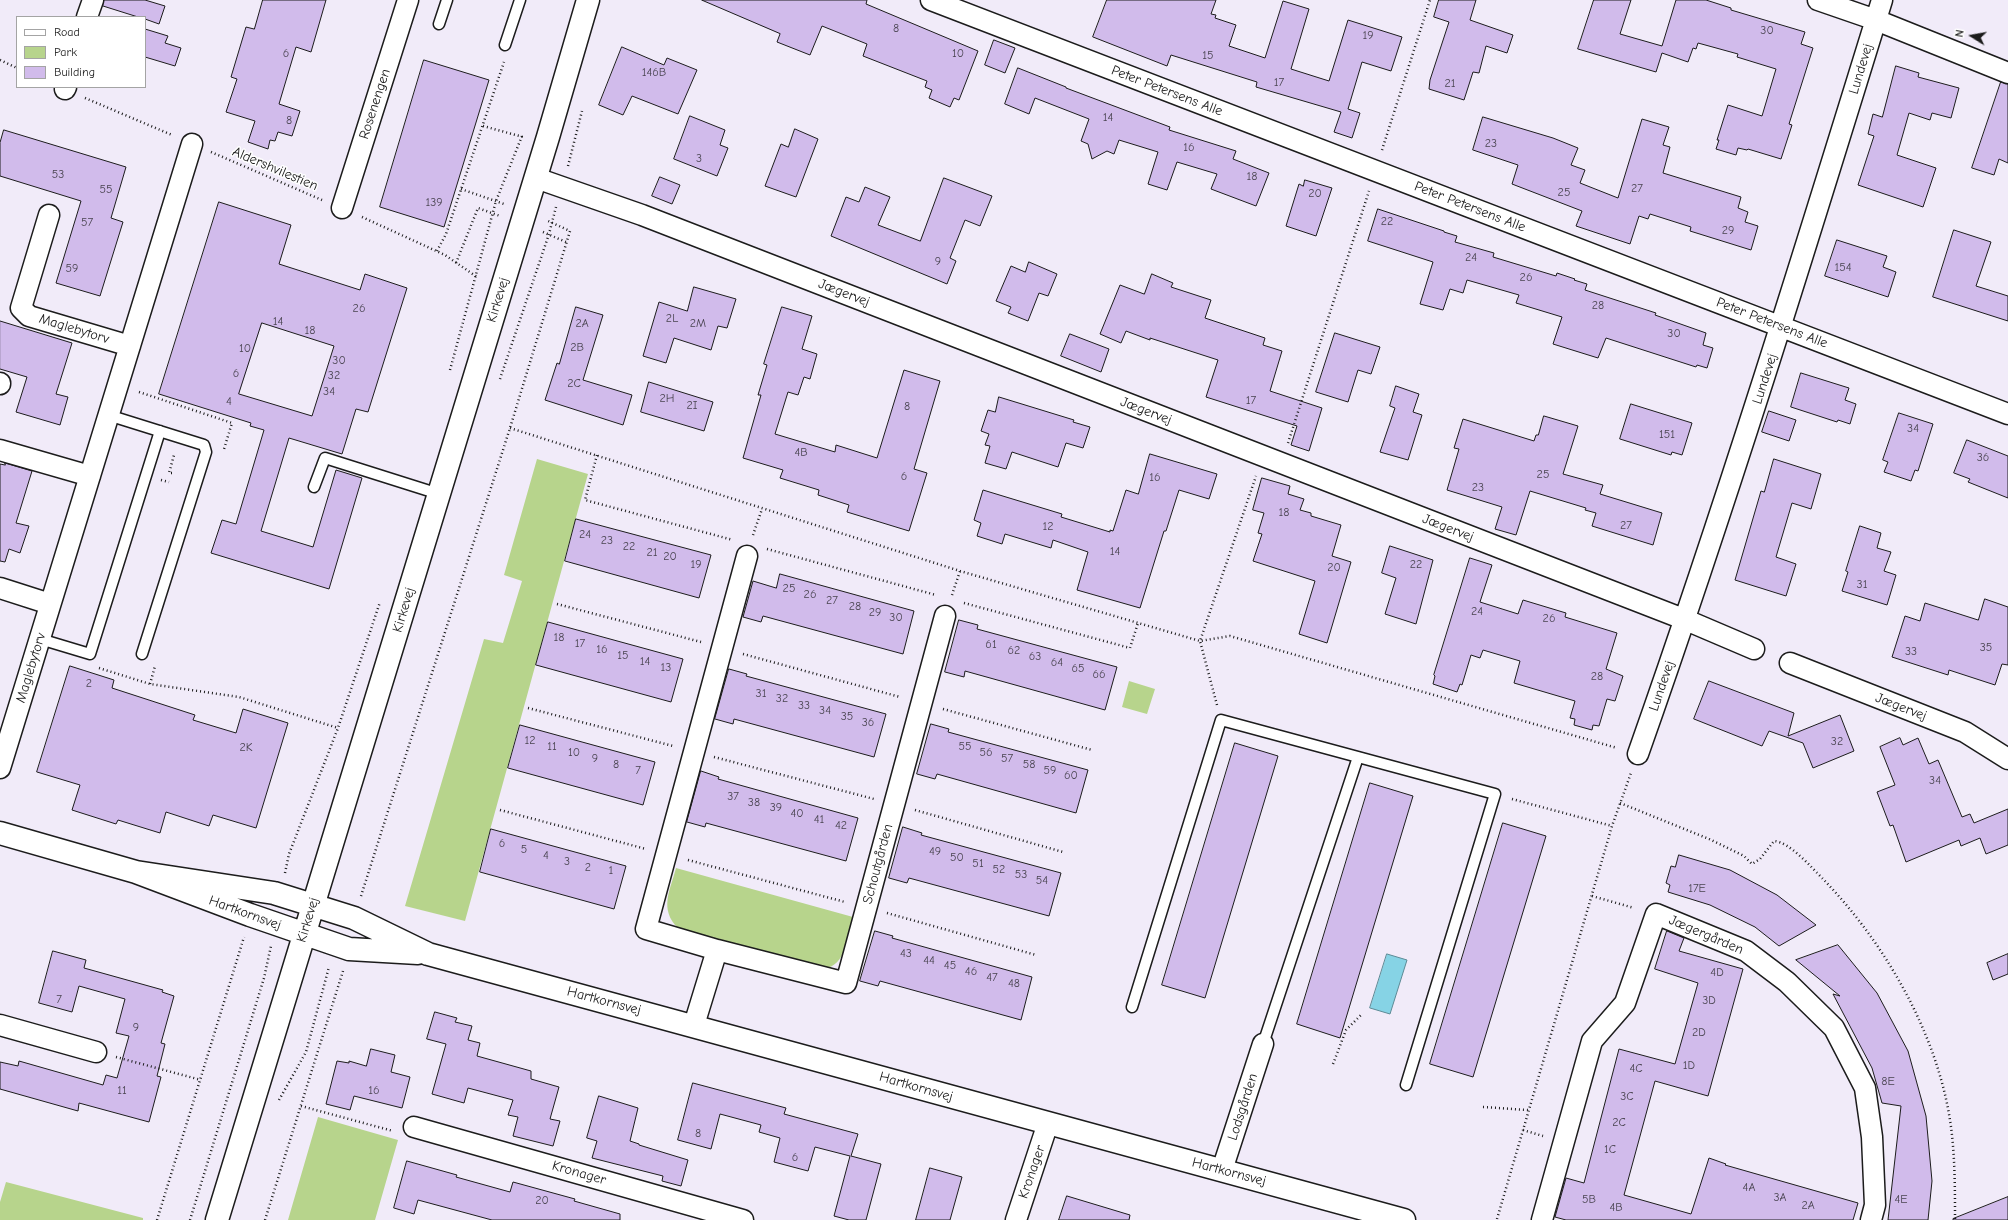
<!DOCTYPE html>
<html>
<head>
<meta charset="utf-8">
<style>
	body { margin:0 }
	#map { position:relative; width:2008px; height:1220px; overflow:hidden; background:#f1ebf9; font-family:"Comic Neue",sans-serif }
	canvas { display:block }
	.legend { position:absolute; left:16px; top:16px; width:130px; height:72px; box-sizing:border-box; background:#fff; border:1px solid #a4a4a4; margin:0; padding:5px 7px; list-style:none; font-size:12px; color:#1c1c1c }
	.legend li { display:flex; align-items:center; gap:8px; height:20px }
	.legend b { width:20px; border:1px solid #a4a4a4 }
	.north { position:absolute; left:1952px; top:16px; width:40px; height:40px; -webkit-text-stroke:3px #fff; paint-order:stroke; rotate:281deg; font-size:11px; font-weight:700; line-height:16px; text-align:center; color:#1c1c1c }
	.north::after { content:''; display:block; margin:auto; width:14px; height:18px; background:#1c1c1c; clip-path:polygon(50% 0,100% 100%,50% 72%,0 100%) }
</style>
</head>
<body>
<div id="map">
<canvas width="2008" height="1220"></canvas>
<ul class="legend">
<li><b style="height:5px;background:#fff"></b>Road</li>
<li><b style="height:11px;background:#b7d48c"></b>Park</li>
<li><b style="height:11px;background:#d1bbeb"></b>Building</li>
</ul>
<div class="north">N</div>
</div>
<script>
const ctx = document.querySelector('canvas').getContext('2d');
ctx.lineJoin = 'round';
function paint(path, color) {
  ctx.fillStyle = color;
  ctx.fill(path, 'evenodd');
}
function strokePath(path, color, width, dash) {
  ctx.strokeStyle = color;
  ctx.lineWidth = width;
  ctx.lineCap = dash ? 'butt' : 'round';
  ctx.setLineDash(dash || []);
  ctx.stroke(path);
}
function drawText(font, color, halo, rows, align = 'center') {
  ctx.font = font + ' "Comic Neue",sans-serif';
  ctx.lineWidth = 3;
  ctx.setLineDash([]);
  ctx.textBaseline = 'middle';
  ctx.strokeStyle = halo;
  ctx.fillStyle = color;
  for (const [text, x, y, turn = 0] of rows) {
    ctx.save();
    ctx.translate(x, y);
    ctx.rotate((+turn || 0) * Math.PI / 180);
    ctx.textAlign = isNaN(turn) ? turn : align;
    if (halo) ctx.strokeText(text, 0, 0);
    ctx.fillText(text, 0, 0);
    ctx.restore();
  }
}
const green = new Path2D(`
	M537 459 588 474 465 921 405 906 484 639 503 643 522 581 504 575Z
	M1129 681 1155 689 1147 714 1122 707Z
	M676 868 853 917C849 932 847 958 832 966 829 968 823 969 819 969L678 928C659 909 670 891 676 868Z
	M318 1117 398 1140 375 1220H288Z
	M6 1182 143 1218V1220H0V1202Z`);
const water = new Path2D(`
	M1387 954 1407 960 1390 1014 1370 1008Z`);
const building = new Path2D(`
	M104 0H145L165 6 159 24 145 19V17H138L103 6Z
	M263 0H326L311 52 296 47 279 104 300 111 292 136 278 132 275 141 270 140 268 149 248 142 255 121 226 112 237 79 231 77 246 27 254 29Z
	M702 0H867L866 4 978 51 959 100 954 98 950 107 929 98 932 90 925 87 927 81 863 56 867 44 822 26 810 55 777 42 780 34Z
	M1107 0H1216L1211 14 1216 15 1215 18 1236 25 1229 46 1265 58 1283 1 1309 9 1291 69 1329 81 1348 20 1402 37 1391 71 1362 62 1348 109 1360 113 1352 138 1334 132 1341 112 1256 87 1257 82 1171 55 1167 66 1093 37Z
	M1439 0H1476L1470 20 1513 35 1507 53 1486 46 1479 73 1473 72 1464 100 1429 89 1430 80 1449 22 1434 17Z
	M1594 0H1631L1620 34 1662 46 1676 0H1706L1731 8V10L1805 32 1801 44 1813 48 1789 124 1792 125 1781 159 1748 149 1747 150 1738 148 1736 155 1716 149 1719 140H1717L1728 105 1762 116 1776 69 1737 57 1738 54 1698 43 1696 49 1693 48 1688 62 1662 53 1656 72 1578 49Z
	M145 29 168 36 165 43 181 48 175 66 145 57Z
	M994 40 1015 48 1005 73 985 65Z
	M622 47 664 65 667 58 697 70 678 114 632 96 623 115 599 105Z
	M424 60 489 80 444 227 380 207Z
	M1896 66 1919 73 1918 77 1959 88 1951 118 1932 113 1930 120 1909 113 1897 155 1936 168 1923 207 1858 185 1874 136 1868 134 1873 114 1882 117Z
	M1018 68 1066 87V88L1170 127 1169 130 1236 151 1233 159 1269 173 1256 206 1211 189 1217 174 1177 162 1167 190 1148 184 1158 152 1119 140 1114 154 1107 151 1092 159 1088 144 1081 141 1089 119 1035 98 1029 114 1005 104Z
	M2001 82 2008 84V163L1999 159 1994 175 1972 168Z
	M690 116 725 130 720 145 728 148 717 176 674 159Z
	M1483 117 1553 138 1578 148 1571 165 1585 170 1580 183 1618 198 1642 119 1669 127 1663 145 1670 147 1663 173 1741 197 1738 208 1748 212 1745 222 1758 226 1751 250 1690 231 1691 227 1650 214 1648 219 1639 216 1630 244 1576 226 1582 211 1512 184 1518 165 1473 150Z
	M795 129 818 139 796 197 765 186 781 144 788 147Z
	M4 130 126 167 111 218 123 222 100 296 56 283 81 201 0 176V143Z
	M660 177 680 185 672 204 652 196Z
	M944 178 992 196 980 226 965 220 950 258 956 261 947 284 831 236 846 197 859 202 865 187 890 197 878 225 920 241Z
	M1305 180 1332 188 1316 236 1286 226 1299 184 1303 186Z
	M219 202 291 225 279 264 360 290 365 274 407 288 368 412 356 409 342 454 289 438 261 531 313 547 336 470 362 478 329 589 211 553 222 520 236 524 264 430 250 426 251 423 159 394ZM262 323 334 346 312 416 239 394Z
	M1378 209 1444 231V232L1457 236 1455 242 1494 253 1493 257 1556 276 1557 273 1575 279 1574 280 1587 284 1585 290 1656 313 1655 315 1706 333 1703 345 1713 348 1707 368 1697 365 1696 367 1606 338 1598 358 1553 344 1562 317 1516 303 1519 295 1467 280 1463 293 1450 289 1443 310 1420 304 1433 262 1368 241Z
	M1954 230 1991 242 1976 286 2008 296V321L1933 297Z
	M1837 240 1887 256 1883 267 1896 272 1888 297 1825 276Z
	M1029 262 1057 274 1048 296 1039 293 1028 321 1008 313 1011 307 996 301 1011 266 1025 272Z
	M1152 274 1173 283 1171 287 1211 300 1205 318 1265 338 1263 345 1282 351 1270 391 1322 408 1309 451 1291 445 1297 426 1206 397 1218 360 1150 338V340L1126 331 1121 343 1100 334 1120 285 1144 294Z
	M694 287 736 299 727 328 718 326 711 350 674 338 666 363 643 356 659 302 687 311Z
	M576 307 603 315 583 380 632 395 623 425 545 400 557 363 559 364Z
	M782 307 812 316 802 349 817 354 810 379 804 377 798 395 788 392 775 434 835 452 836 445 877 458 904 370 940 381 914 469 927 473 909 531 847 512 849 505 818 495 819 490 780 478 783 470 743 458 761 395H758L767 365 764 364Z
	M0 321 72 343 56 394 68 397 60 425 16 412 27 377 0 369Z
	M1335 333 1380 347 1371 374 1358 370 1348 402 1316 392Z
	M1070 334 1109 349 1101 372 1061 356Z
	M1801 373 1849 388 1845 400 1856 404 1850 424 1838 420 1837 422 1791 407Z
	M649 382 713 402 704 431 641 412Z
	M1396 386 1419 394 1413 412 1422 415 1408 460 1380 452 1395 408 1390 406Z
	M999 397 1074 420 1073 422 1090 427 1083 448 1066 443 1058 467 1012 452 1006 469 985 463 990 446 985 445 989 434 981 431 988 410 995 412Z
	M1631 404 1692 423 1682 455 1672 452 1671 455 1620 439Z
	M1769 411 1796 420 1789 441 1762 432Z
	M1899 413 1933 424 1918 471 1915 470 1911 481 1884 472 1888 462 1883 460Z
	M1544 416 1578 426 1563 474 1603 485 1600 494 1662 513 1653 545 1592 526 1596 513 1585 510 1586 508 1530 491 1516 535 1495 529 1502 507 1447 490 1459 449 1454 448 1463 419 1534 441 1536 435H1538Z
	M1967 440 2008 456V498L1968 482 1970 479 1954 473Z
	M1150 454 1217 474 1209 499 1179 490 1166 531H1164L1140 608 1077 590 1088 552 1053 540 1051 548 1005 534 1002 544 977 536 981 523 974 520 983 490 1062 514 1061 517 1110 532V530L1113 531 1126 490 1138 494Z
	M1774 459 1821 474 1811 509 1792 503 1776 557 1796 564 1786 596 1735 580 1761 491 1764 492Z
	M5 463 32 471 16 523 29 526 20 553 9 549 5 562 0 561V464L5 465Z
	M1262 478 1290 486 1288 494 1304 499 1300 510 1311 513V516L1341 525 1332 556 1351 562 1327 643 1299 634 1315 581 1253 561 1262 534 1258 533 1264 513 1253 510Z
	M576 519 711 555 699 598 565 561Z
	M1860 526 1881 533 1877 548 1891 552 1884 571 1896 575 1887 605 1842 591 1848 572 1846 571Z
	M1390 546 1433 560 1416 624 1385 614 1396 578 1382 573Z
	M1470 558 1492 565 1480 602 1518 614 1523 600 1566 613 1565 617 1617 633 1606 669 1623 676 1615 701 1607 699 1599 726 1593 725 1592 730 1574 725 1575 719 1570 718 1575 701 1514 683 1520 661 1483 650 1480 658 1471 655 1462 685 1460 684 1457 692 1433 684 1435 676 1434 675Z
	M780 574 914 611 903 654 763 616 761 622 743 617 753 581 776 588Z
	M1985 599 2008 607V665L2002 664 1995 685 1949 670 1948 675 1892 657 1905 616 1920 621 1925 603 1978 620Z
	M959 620 978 625 977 629 1117 667 1105 710 965 671 964 677 945 672Z
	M548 622 683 659 671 702 536 665Z
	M70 666 114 680 112 688 195 715 193 720 236 733 243 709 288 723 256 828 213 815 209 826 166 812 160 833 118 820 116 824 72 810 80 785 37 772Z
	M729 669 747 674 746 676 886 714 874 757 734 719 733 724 715 719Z
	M1709 681 1794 713 1788 736 1840 715 1854 751 1813 768 1803 743 1769 731 1762 746 1694 719Z
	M931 724 949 729 948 732 1088 770 1076 813 937 774 935 779 917 774Z
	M520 725 655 762 643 805 508 768Z
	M1900 738 1903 745 1918 738 1929 764 1938 760 1962 817 1970 814 1974 823 2008 809V845L1986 854 1980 838 1961 846 1959 840 1906 862 1893 825 1890 826 1877 792 1895 785 1880 747Z
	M1235 743 1278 756 1205 998 1162 985Z
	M701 771 719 777 718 779 858 818 846 861 706 823 705 827 687 822Z
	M1370 783 1413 796 1340 1038 1297 1024Z
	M1503 823 1546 836 1473 1077 1430 1064Z
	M903 827 922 833 921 835 1061 873 1049 916 909 878 907 883 889 878Z
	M491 829 626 866 614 909 480 872Z
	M1679 855 1730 870 1777 895 1816 925 1779 946 1755 927 1710 905 1668 892 1670 885 1666 883 1671 866 1675 867Z
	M875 931 893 936 892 938 1032 977 1021 1020 880 981 878 986 860 981Z
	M1667 931 1684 938 1679 951 1743 969 1708 1096 1655 1081 1624 1195 1691 1214 1709 1158 1726 1164 1725 1165 1858 1203 1853 1220H1566L1555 1217 1566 1178 1584 1183 1619 1049 1675 1064 1698 983 1655 969Z
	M1838 945 1877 993 1908 1051 1926 1116 1932 1181 1928 1220H1888L1901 1106 1882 1103 1872 1068 1833 994 1840 996 1796 960Z
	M53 951 86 960 84 968 163 990 162 992 174 996 161 1043 165 1044 157 1076 161 1077 149 1122 79 1103 78 1111 0 1089V1062L18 1066 19 1061 103 1085 106 1075 117 1078 129 1036 116 1033 125 999 79 986 72 1012 39 1003Z
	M2008 954V974L1993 980 1987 963Z
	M435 1012 457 1018 455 1022 472 1026 468 1040 480 1043 477 1056 531 1071V1079L559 1087 550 1119 560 1121 553 1146 513 1136 518 1117 508 1115 513 1100 468 1088 464 1103 432 1094 446 1044 427 1039Z
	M371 1049 395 1055 391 1072 410 1077 402 1108 354 1096 350 1110 326 1104 337 1061 349 1063V1061L366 1066Z
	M693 1083 786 1108 784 1114 858 1134 851 1156 881 1164 866 1220H849L834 1216 850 1156 815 1147 808 1171 774 1162 780 1138 759 1132 761 1125 720 1114 711 1149 678 1140Z
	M599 1096 638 1108 630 1141 639 1144V1145L688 1160 681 1186 662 1181 663 1176 592 1158 597 1141 587 1138Z
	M407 1161 457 1175 456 1177 510 1192 513 1182 575 1199 574 1201 620 1214V1220H492L418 1200 414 1214 394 1208Z
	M930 1168 962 1177 950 1220H916Z
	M1067 1196 1130 1215 1129 1220H1059Z
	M2008 1197V1220H1953V1219Z`);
const path = new Path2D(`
	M0 60 17 68
	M85 98 172 135
	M483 126 523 137
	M1382 150 1430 0
	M211 152 322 200
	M568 166 582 111
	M461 189 504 204
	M362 217 445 255 477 277
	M543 232 566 242
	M437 251 446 234 504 62
	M456 263 478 208 500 216
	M450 370 496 201 522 136
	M500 379 549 234 556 207
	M139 392 232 423 224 449
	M510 428 960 571 1200 641 1230 636 1617 748
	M1288 443 1369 191
	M597 455 585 500 733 540
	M172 473H169L174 455 172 454
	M161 480 169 482
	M753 535 762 509
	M767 549 936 595
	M952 595 960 571
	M964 603 1130 648 1138 623
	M557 604 701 642
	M743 654 900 697
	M99 668 150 684 239 697 338 728
	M150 684 155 666
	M1217 705 1200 641 1256 476
	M528 708 673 746
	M943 709 1092 750
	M714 757 874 799
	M1512 799 1612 826
	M1620 803 1709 839 1744 856 1752 864 1760 859 1774 841C1790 842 1812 868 1823 879 1883 941 1934 1028 1949 1114 1955 1148 1955 1185 1955 1220
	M500 810 646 849
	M915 810 1063 852
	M688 860 845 902
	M285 873 289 854 338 728 380 602
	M361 896 510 428 570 231 546 220
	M1592 896 1634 908
	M887 913 1036 955
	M116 1057 201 1080
	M1333 1064 1346 1030 1362 1014
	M279 1100 306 1052 329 967
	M301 1106 393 1131
	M1483 1107 1528 1110
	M1523 1130 1543 1136
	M1497 1219 1612 826 1631 773
	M157 1220 244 937
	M190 1220 264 978 271 946
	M265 1220 343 971`);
const lane = new Path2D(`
	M439 24 447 0
	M505 45 520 0
	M108 415 204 445 206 452 142 654
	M314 487 325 458 439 494
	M40 639 90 654 160 431
	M1132 1007 1221 720 1495 794 1406 1085
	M1263 1044 1358 757`);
const street = new Path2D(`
	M931 0 2008 414
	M1818 0 1876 20 2008 73
	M87 17 93 0
	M65 89 66 87
	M536 178 642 215 1686 620 1754 649
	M342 208 408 0
	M49 215 21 308 29 316 130 346
	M0 384V383
	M0 450 90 476
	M747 556 646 929 717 950 846 983 945 616
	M0 588 50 604
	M1790 663 1965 732 2008 759
	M1638 754C1726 505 1804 253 1882 0
	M0 768 192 144
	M0 1025 96 1052
	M694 1025 717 950
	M414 1127 743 1220
	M1222 1170 1263 1044
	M1016 1220 1048 1123
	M1542 1220 1592 1041 1625 1003 1656 914 1746 951 1787 982 1834 1028 1865 1088 1872 1137 1875 1205 1871 1220`);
const secondary = new Path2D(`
	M0 833 136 872 250 915 349 949 418 953
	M136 872 274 893 354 918 428 954 1404 1220
	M217 1220 548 137 588 0`);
const numberNames = [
	["8",896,29],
	["30",1767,31],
	["19",1368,36],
	["6",286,54],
	["10",958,54],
	["15",1208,56],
	["146B",654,73],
	["17",1279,83],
	["21",1450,84],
	["14",1108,118],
	["8",289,121],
	["23",1491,144],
	["16",1189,148],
	["3",699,159],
	["53",58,175],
	["18",1252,177],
	["27",1637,189],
	["55",106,190],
	["25",1564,193],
	["20",1315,194],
	["139",434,203],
	["22",1387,222],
	["57",87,223],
	["29",1728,231],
	["24",1471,258],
	["9",938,262],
	["154",1843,268],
	["59",72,269],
	["26",1526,278],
	["28",1598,306],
	["26",359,309],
	["2L",672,319],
	["14",278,322],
	["2A",582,324],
	["2M",698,324],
	["18",310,331],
	["30",1674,334],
	["2B",577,348],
	["10",245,349],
	["30",339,361],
	["6",236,374],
	["32",334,376],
	["2C",574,384],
	["34",329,392],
	["2H",667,399],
	["17",1251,401],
	["4",229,402],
	["2I",692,406],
	["8",907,407],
	["34",1913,429],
	["151",1667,435],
	["4B",801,453],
	["36",1983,458],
	["25",1543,475],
	["6",904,477],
	["16",1155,478],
	["23",1478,488],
	["18",1284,513],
	["27",1626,526],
	["12",1048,527],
	["24",585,535],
	["23",607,541],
	["22",629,547],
	["14",1115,552],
	["21",652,553],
	["20",670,557],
	["19",696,565],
	["22",1416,565],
	["20",1334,568],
	["31",1862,585],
	["25",789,589],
	["26",810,595],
	["27",832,601],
	["28",855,607],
	["24",1477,612],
	["29",875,613],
	["30",896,618],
	["26",1549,619],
	["18",559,638],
	["17",580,644],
	["61",991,645],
	["35",1986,648],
	["16",602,650],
	["62",1014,651],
	["33",1911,652],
	["15",623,656],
	["63",1035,657],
	["14",645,662],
	["64",1057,663],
	["13",666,668],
	["65",1078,669],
	["66",1099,675],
	["28",1597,677],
	["2",89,684],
	["31",761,694],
	["32",782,699],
	["33",804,706],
	["34",825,711],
	["35",847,717],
	["36",868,723],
	["12",530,741],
	["32",1837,742],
	["11",552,747],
	["55",965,747],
	["2K",246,748],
	["10",574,753],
	["56",986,753],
	["9",595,759],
	["57",1007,759],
	["8",616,765],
	["58",1029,765],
	["7",638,771],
	["59",1050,771],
	["60",1071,776],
	["34",1935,781],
	["37",733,797],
	["38",754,803],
	["39",776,808],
	["40",797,814],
	["41",819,820],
	["42",841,826],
	["6",502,844],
	["5",524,850],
	["49",935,852],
	["4",546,856],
	["50",957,858],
	["3",567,862],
	["51",978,864],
	["2",588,868],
	["52",999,870],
	["1",611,871],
	["53",1021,875],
	["54",1042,881],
	["17E",1697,889],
	["43",906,954],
	["44",929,961],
	["45",950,966],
	["46",971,972],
	["4D",1717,973],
	["47",992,978],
	["48",1014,984],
	["7",59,1000],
	["3D",1709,1001],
	["9",136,1028],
	["2D",1699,1033],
	["1D",1689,1066],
	["4C",1636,1069],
	["8E",1888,1082],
	["11",122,1091],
	["16",374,1091],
	["3C",1627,1097],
	["2C",1619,1123],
	["8",698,1134],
	["1C",1610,1150],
	["6",795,1158],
	["4A",1749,1188],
	["3A",1780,1198],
	["5B",1589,1200],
	["4E",1901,1200],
	["20",542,1201],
	["2A",1808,1206],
	["4B",1616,1208]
];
const streetNames = [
	["Lundevej",1861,69,-73],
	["Peter Petersens Alle",1167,91,21],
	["Rosenengen",375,104,-72],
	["Aldershvilestien",275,169,23],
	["Peter Petersens Alle",1470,207,21],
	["Jægervej",844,293,21],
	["Kirkevej",498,300,-73],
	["Peter Petersens Alle",1772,323,21],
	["Maglebytorv",74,329,17],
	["Lundevej",1765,379,-72],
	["Jægervej",1146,411,21],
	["Jægervej",1448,528,21],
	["Kirkevej",404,610,-73],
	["Maglebytorv",31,668,-73],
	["Lundevej",1662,686,-71],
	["Jægervej",1901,707,21],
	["Schoutgården",878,864,-75],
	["Hartkornsvej",245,913,20],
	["Kirkevej",308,920,-73],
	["Jægergården",1706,935,23],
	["Hartkornsvej",604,1001,15],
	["Hartkornsvej",916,1087,16],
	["Lodsgården",1243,1107,-72],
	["Kronager",1032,1172,-71],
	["Hartkornsvej",1229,1172,15],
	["Kronager",579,1173,16]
];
paint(green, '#b7d48c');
paint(water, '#86d3e5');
strokePath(water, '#5c8a95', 1);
paint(building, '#d1bbeb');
strokePath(building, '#1c1c1c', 1);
strokePath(lane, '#1c1c1c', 13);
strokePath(street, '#1c1c1c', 23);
strokePath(secondary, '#1c1c1c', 25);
strokePath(path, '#1c1c1c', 2.5, [1, 3]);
strokePath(lane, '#fff', 10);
strokePath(street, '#fff', 20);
strokePath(secondary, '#fff', 22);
drawText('12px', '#494450', null, numberNames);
drawText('14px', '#1c1c1c', '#fff', streetNames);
</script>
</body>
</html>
